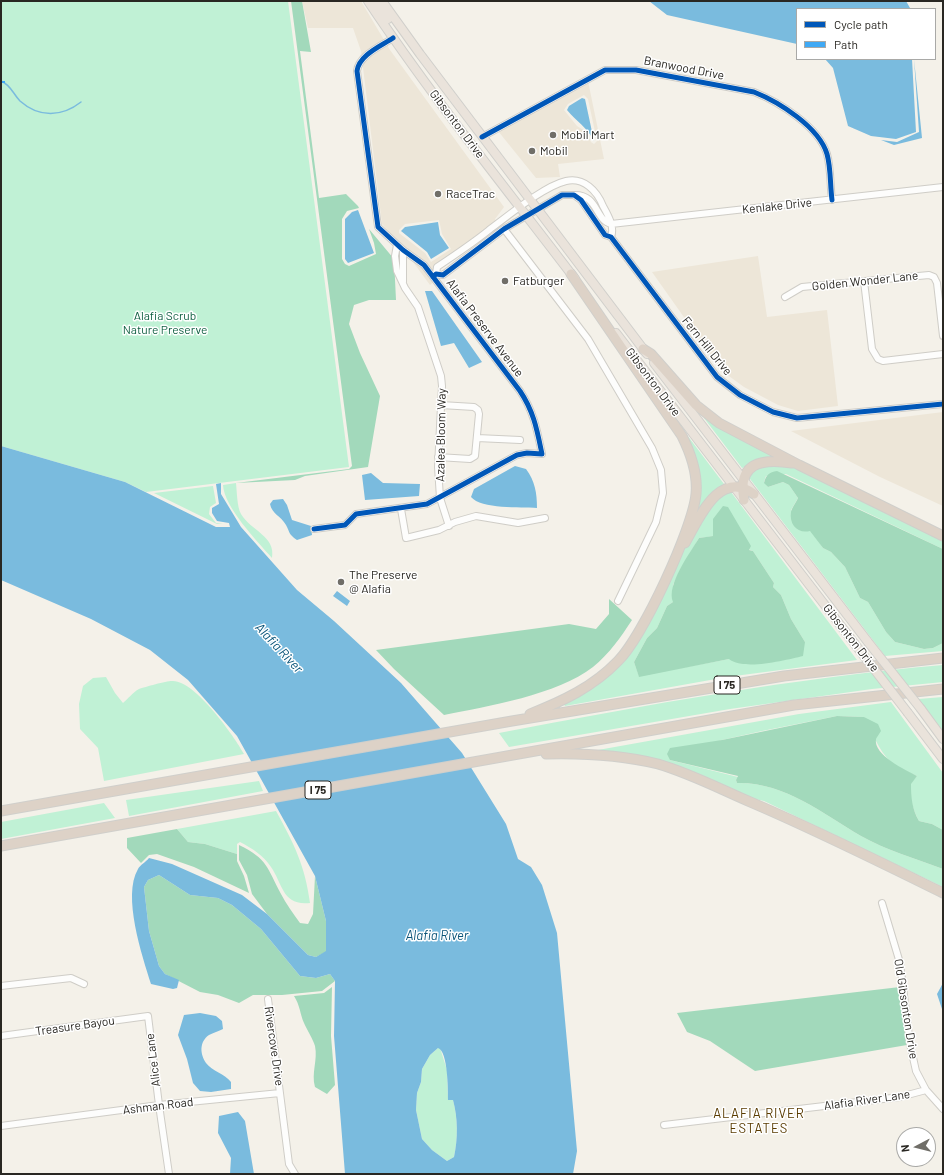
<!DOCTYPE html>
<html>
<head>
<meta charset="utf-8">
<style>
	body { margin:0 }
	#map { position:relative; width:944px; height:1175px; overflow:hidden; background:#f4f1e9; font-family:Barlow,sans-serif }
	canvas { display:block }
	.frame { position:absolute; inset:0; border:2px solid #292722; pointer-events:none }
	.legend { position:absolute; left:796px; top:8px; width:140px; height:52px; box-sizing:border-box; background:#fff; border:1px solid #a9a9a7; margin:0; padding:5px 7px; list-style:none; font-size:12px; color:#292722 }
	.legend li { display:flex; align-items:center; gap:8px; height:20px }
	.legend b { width:20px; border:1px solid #a9a9a7 }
	.north { position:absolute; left:896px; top:1127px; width:40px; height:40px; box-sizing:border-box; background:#fff; border:1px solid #a9a9a7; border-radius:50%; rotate:263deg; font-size:11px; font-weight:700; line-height:16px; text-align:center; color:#292722 }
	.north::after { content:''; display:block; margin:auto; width:14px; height:18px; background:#706e68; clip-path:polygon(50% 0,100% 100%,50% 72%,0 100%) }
</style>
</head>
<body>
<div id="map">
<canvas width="944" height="1175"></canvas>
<div class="frame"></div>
<ul class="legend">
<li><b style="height:5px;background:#0057b8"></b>Cycle path</li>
<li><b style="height:5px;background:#3fa9f5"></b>Path</li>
</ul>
<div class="north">N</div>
</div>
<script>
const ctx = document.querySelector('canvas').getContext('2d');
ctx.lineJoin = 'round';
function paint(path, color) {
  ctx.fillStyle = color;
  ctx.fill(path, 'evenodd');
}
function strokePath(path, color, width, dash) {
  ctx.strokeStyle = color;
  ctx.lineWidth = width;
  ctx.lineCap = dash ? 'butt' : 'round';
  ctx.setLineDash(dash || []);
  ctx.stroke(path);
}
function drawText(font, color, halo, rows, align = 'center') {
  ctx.font = font + ' Barlow,sans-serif';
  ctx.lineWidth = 3;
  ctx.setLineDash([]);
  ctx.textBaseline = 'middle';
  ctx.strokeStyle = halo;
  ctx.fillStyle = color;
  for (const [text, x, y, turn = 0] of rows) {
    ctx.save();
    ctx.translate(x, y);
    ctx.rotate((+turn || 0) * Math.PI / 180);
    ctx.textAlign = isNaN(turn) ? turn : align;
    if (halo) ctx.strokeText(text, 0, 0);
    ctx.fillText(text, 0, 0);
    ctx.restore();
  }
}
const built = new Path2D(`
	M302 1H361L390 50 504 207 495 219 496 221 436 265 433 272 428 277 432 281 437 277H440L430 285 399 243 382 224 361 51 353 28H308ZM439 220 442 234 451 249 431 262 425 253 399 233V230L405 224Z
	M588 81 604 159 558 164 560 177 536 178 498 131ZM584 95 588 99 597 141 594 144 591 142 585 131 577 126 564 110 568 104Z
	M758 256 767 317 827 310 838 406 798 411 778 405 744 387 722 371 652 272Z
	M943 412V506L880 477 791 431Z`);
const green = new Path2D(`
	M1 1H288L349 467 146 492 125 482 1 446Z
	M704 416 781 456 742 468 704 418Z
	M687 435 724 484 712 492 699 512 697 510Z
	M770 465 793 467 808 473 943 538V549L786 474 766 476 764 482 768 487 783 482 789 485 798 498 791 510 814 534 823 548 831 552 845 567 860 598 868 602 886 632 895 642 924 649 933 648 943 643V651L885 656 747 475 752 470Z
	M236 483C237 492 237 507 241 514 251 531 276 536 272 558 257 541 224 507 223 485Z
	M213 486 216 503 210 507 209 514 216 523 223 524H217L154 493Z
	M727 491 731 492 857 660 727 677 565 706 563 703 614 667 708 508ZM714 536 753 551 774 583 773 587 781 595 791 619 805 642 729 659 639 676 634 662 647 638 657 628 667 606 673 602V585L680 570 699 538Z
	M943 665V682L872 689 730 709 509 747 499 733C646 705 793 678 943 665Z
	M106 677 115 693 123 703C128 699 133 692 139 689 145 687 166 681 172 681 194 679 235 737 244 754L104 781 98 748 80 729 79 704 83 686 93 678Z
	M943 697V732L918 699Z
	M891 702 943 773V830L932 824 919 821C914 811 907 794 911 783 912 781 915 778 917 776 909 772 898 768 891 762 878 750 873 733 864 717L837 716 762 731 722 740 670 760 738 777 736 780 737 783C784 782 822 813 861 836 886 850 916 859 943 869V887L764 801 736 795 699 777 598 752V750L799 714Z
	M259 781 263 791 129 816 126 800Z
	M104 803 115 818 1 839V822Z
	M276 811C294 844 305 865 310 903 282 906 283 884 271 867 263 855 253 849 240 842L237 844V854L205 844 188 842 177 829Z
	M438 1048H440L441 1051 447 1070 448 1100H453C458 1118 458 1139 454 1157L447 1161 432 1150 422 1139 416 1110 417 1093 421 1082 422 1069 430 1055Z`);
const forest = new Path2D(`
	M291 1H302L311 52 300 51 319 198 346 194 358 206 359 208 347 211 342 219V259L345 264 349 266 376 254 374 243 369 229 394 259 396 300H369L354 305 349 324 360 353 380 396 368 467 305 476 295 480 236 483 349 469 352 466Z
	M777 471 943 549V643L933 648 924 649 895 642 886 632 868 602 860 598 845 567 831 552 823 548 810 531C798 534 789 525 791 512 792 507 796 503 798 498L789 485 783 482 768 487 764 483C766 475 769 472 777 471Z
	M723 506 728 507 751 546 749 550 753 551 774 583 773 587 781 595 791 619 805 642 803 656C786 660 744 671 729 659L639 677 634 662 647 638 657 628 667 606 673 602C666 585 690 553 699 538L713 536V519Z
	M609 599 632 620C621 637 609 654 593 667 557 695 488 706 444 715L394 669 376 650 569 624 596 629 609 614Z
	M837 716 864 717 878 724 881 731C879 734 877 737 876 739 873 755 906 770 917 776L911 784C911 797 912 809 919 821L932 824 943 830V869C916 859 886 850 861 836 822 813 784 782 737 783L736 780 738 776 670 760 667 754 670 748 722 740Z
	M177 829 188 842 205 844 237 854V861L244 876 249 893 194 867 157 854 149 855 141 863 127 848V838Z
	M239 845C268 859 267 868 281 894 286 904 293 913 300 923L308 924 313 914 315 876 326 921V952L316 957 308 955 267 914 252 894 247 875 239 860Z
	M159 875 190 895 218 898 232 905 261 929 300 976 316 978 330 974 335 981 322 991 282 995H253L239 1003 218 995 200 992 165 974 159 966 149 931 144 887 148 880Z
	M332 987 331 1036 335 1085 327 1094 315 1087C311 1073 318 1060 315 1046 313 1039 307 1030 304 1023 300 1014 300 1005 294 996L324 993Z
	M900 987 907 1045 755 1071 710 1041 687 1032 677 1013Z`);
const water = new Path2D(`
	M649 1H906L910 8 797 9V44L667 15Z
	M825 59H912L916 132 896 139 871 136 848 126 833 68Z
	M914 59 922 138 894 145 881 140 897 142 919 132Z
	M582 98 585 99 594 141C588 128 576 121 567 110L569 106Z
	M358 210 374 253 348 263 345 259V219L352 212Z
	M438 222 440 235 449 248 431 259 427 252 401 231 405 227Z
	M425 291H432L482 362 469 368 454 343 441 346Z
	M1 446 125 482 216 527H230L229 523 217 521 212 513V508L219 504 216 484 221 483V494L241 527 297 590 334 621 401 683 462 753 506 824 518 859 531 867 542 885 557 933 577 1151 573 1174H345L334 1036 335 981 330 974 316 978 300 976 261 929 232 905 218 898 190 895 159 875 148 880 144 887 149 931 159 966 165 974 179 980 177 988 173 989 151 984C142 955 122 896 138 869 140 865 146 862 149 858L172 864 242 895 267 914 308 955 316 957 326 951V921L315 876 237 736 188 680 150 650 91 619 1 580ZM438 1048C448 1051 448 1090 448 1100H453C458 1118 458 1139 454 1157L447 1161 432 1150 422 1139 416 1110 417 1093 421 1082 422 1069 430 1055Z
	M515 466 526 469C535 481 537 493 537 508 521 507 481 509 471 497L474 489Z
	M371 473 383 483 420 484 419 496 365 500 362 475Z
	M283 499 287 505 292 520 311 526 312 535 297 540C288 534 290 532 286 525 281 516 272 514 270 504L273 500Z
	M337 591 350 601 347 606 333 596Z
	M943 983V1012L937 994Z
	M200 1013 216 1016 222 1021 223 1029C219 1031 213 1033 209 1035 199 1042 200 1054 206 1063 212 1071 225 1074 231 1082V1089L211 1092 200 1091 193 1083 187 1059 178 1035 184 1015Z
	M238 1112 245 1121 254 1174H230L231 1158 218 1133 219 1116Z`);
const stream = new Path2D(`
	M1 81C11 85 13 94 20 101 39 118 62 117 81 102`);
const minor = new Path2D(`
	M482 137 605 70H636L754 92C779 102 819 127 827 154 831 168 830 185 832 200
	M574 195C598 194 595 220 611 224L943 187
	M504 229 588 339 652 448 661 470 663 493 656 522 618 601
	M397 245 395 256 397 271 405 288 418 307 441 376 442 386 438 467 440 498 449 526
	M436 274 443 275 504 229 562 195H574L581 200 605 235 611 237 717 377 740 395 773 412 797 418 943 404
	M434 276 436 274 437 267C455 255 473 243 489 230 508 216 544 186 566 181 584 177 597 191 603 206 608 215 615 227 611 237
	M864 281 872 349 878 359 883 361 943 354
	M403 282V250
	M785 297 802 287 929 275 934 277 937 283 943 336
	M477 438 520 440
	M438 457 470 459 475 456 479 414 478 410 474 407 441 405
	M401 509 406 538 439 530 455 522 476 516 518 523 545 518
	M314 529 345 525 356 514 427 504 517 455 527 453 542 454C537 430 534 412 520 391L424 265 403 250 378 227 357 71C359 55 381 46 393 38
	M882 903 900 963 910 1044 916 1071 926 1090 943 1109
	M1 986 71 978 84 984
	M268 999 289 1164 295 1174
	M1 1036 148 1016 159 1105 169 1174
	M664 1125 900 1097 926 1090
	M1 1126 159 1105 280 1093`);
const major = new Path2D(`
	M368 1C432 97 505 187 575 279
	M375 1 388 19
	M382 1 420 54 647 354
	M616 333 854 643
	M654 363 868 642
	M921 709 943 739
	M908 713 943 759`);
const highway = new Path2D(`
	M643 349 651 354 696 405 719 423 799 465 943 536
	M744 500C737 463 761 458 792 463
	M685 543C699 519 719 468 754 494
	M530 714C563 701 593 687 618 661 643 636 693 528 696 494 698 473 691 454 682 436L571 274
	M546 754C584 753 621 755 658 764 689 773 718 788 748 801 814 829 878 861 943 893
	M1 811 512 721 784 676 943 658
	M1 846 794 705 943 689`);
const majorBridge = new Path2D(`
	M868 642 921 709
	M854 643 908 713`);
const quiet = new Path2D(`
	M3 81V83`);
const cycleway = new Path2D(`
	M482 137 605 70H636L754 92C779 102 819 127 827 154 831 168 830 185 832 200
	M433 277 436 274 443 275 504 229 562 195H574L581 200 605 235 611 237 717 377 740 395 773 412 797 418 943 404
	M314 529 345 525 356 514 427 504 517 455 527 453 542 454C537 430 534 412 520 391L424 265 403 250 378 227 357 71C359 55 381 46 393 38`);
const markers = [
	[553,135,4,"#706e68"],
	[532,151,4,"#706e68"],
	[438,194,4,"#706e68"],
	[505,281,4,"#706e68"],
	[341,582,4,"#706e68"]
];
const shields = [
	[727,685,26],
	[318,790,26]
];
const shieldNames = [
	["I 75",727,685],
	["I 75",318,790]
];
const streetNames = [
	["Branwood Drive",684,68,11],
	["Gibsonton Drive",457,124,53],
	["Kenlake Drive",777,206,-6],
	["Golden Wonder Lane",865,281,-6],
	["Alafia Preserve Avenue",485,328,53],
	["Fern Hill Drive",707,346,51],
	["Gibsonton Drive",653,382,53],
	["Azalea Bloom Way",441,435,-89],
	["Gibsonton Drive",851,638,52],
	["Old Gibsonton Drive",906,1009,81],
	["Treasure Bayou",75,1026,-8],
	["Rivercove Drive",274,1046,82],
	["Alice Lane",153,1060,-97],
	["Alafia River Lane",867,1100,-8],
	["Ashman Road",158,1106,-7]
];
const poiNames = [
	["Mobil Mart",561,135],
	["Mobil",540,151],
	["RaceTrac",446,194],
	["Fatburger",513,281],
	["The Preserve",349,575],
	["@ Alafia",349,589]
];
const parkNames = [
	["Alafia Scrub",165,316],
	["Nature Preserve",165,330]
];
const waterNames = [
	["Alafia River",279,648,47],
	["Alafia River",437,936]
];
const neighbourhoodNames = [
	["ALAFIA RIVER",759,1114],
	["ESTATES",759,1129]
];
paint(built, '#ede6d8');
paint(green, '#c0f1d5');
paint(forest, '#a2d9bb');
paint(water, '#7abbde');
strokePath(stream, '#7abbde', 1.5);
strokePath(minor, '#cfcdc7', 8);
strokePath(major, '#d0cfcb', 10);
strokePath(highway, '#d0cfcb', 11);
strokePath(minor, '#fdfdfc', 6);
strokePath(major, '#eae3db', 8);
strokePath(highway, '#ddd2c7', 9);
strokePath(majorBridge, '#d0cfcb', 10, []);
strokePath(majorBridge, '#eae3db', 8);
strokePath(quiet, '#3fa9f5', 4, [8, 4]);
strokePath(cycleway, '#0057b8', 5);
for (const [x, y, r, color] of markers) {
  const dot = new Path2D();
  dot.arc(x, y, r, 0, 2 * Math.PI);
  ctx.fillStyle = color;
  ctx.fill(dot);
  strokePath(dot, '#fff', 1.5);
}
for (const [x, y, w] of shields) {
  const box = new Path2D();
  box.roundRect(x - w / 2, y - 9, w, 18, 3);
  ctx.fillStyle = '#fff';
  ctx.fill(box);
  strokePath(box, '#292722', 1);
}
drawText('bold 11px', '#292722', null, shieldNames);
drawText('12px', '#292722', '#fff', streetNames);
drawText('12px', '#292722', '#fff', poiNames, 'left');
drawText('12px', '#0f5f41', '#fff', parkNames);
drawText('italic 13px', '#095479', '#fff', waterNames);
ctx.letterSpacing = '1px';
drawText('13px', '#593b00', '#fff', neighbourhoodNames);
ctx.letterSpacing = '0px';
</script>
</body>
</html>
